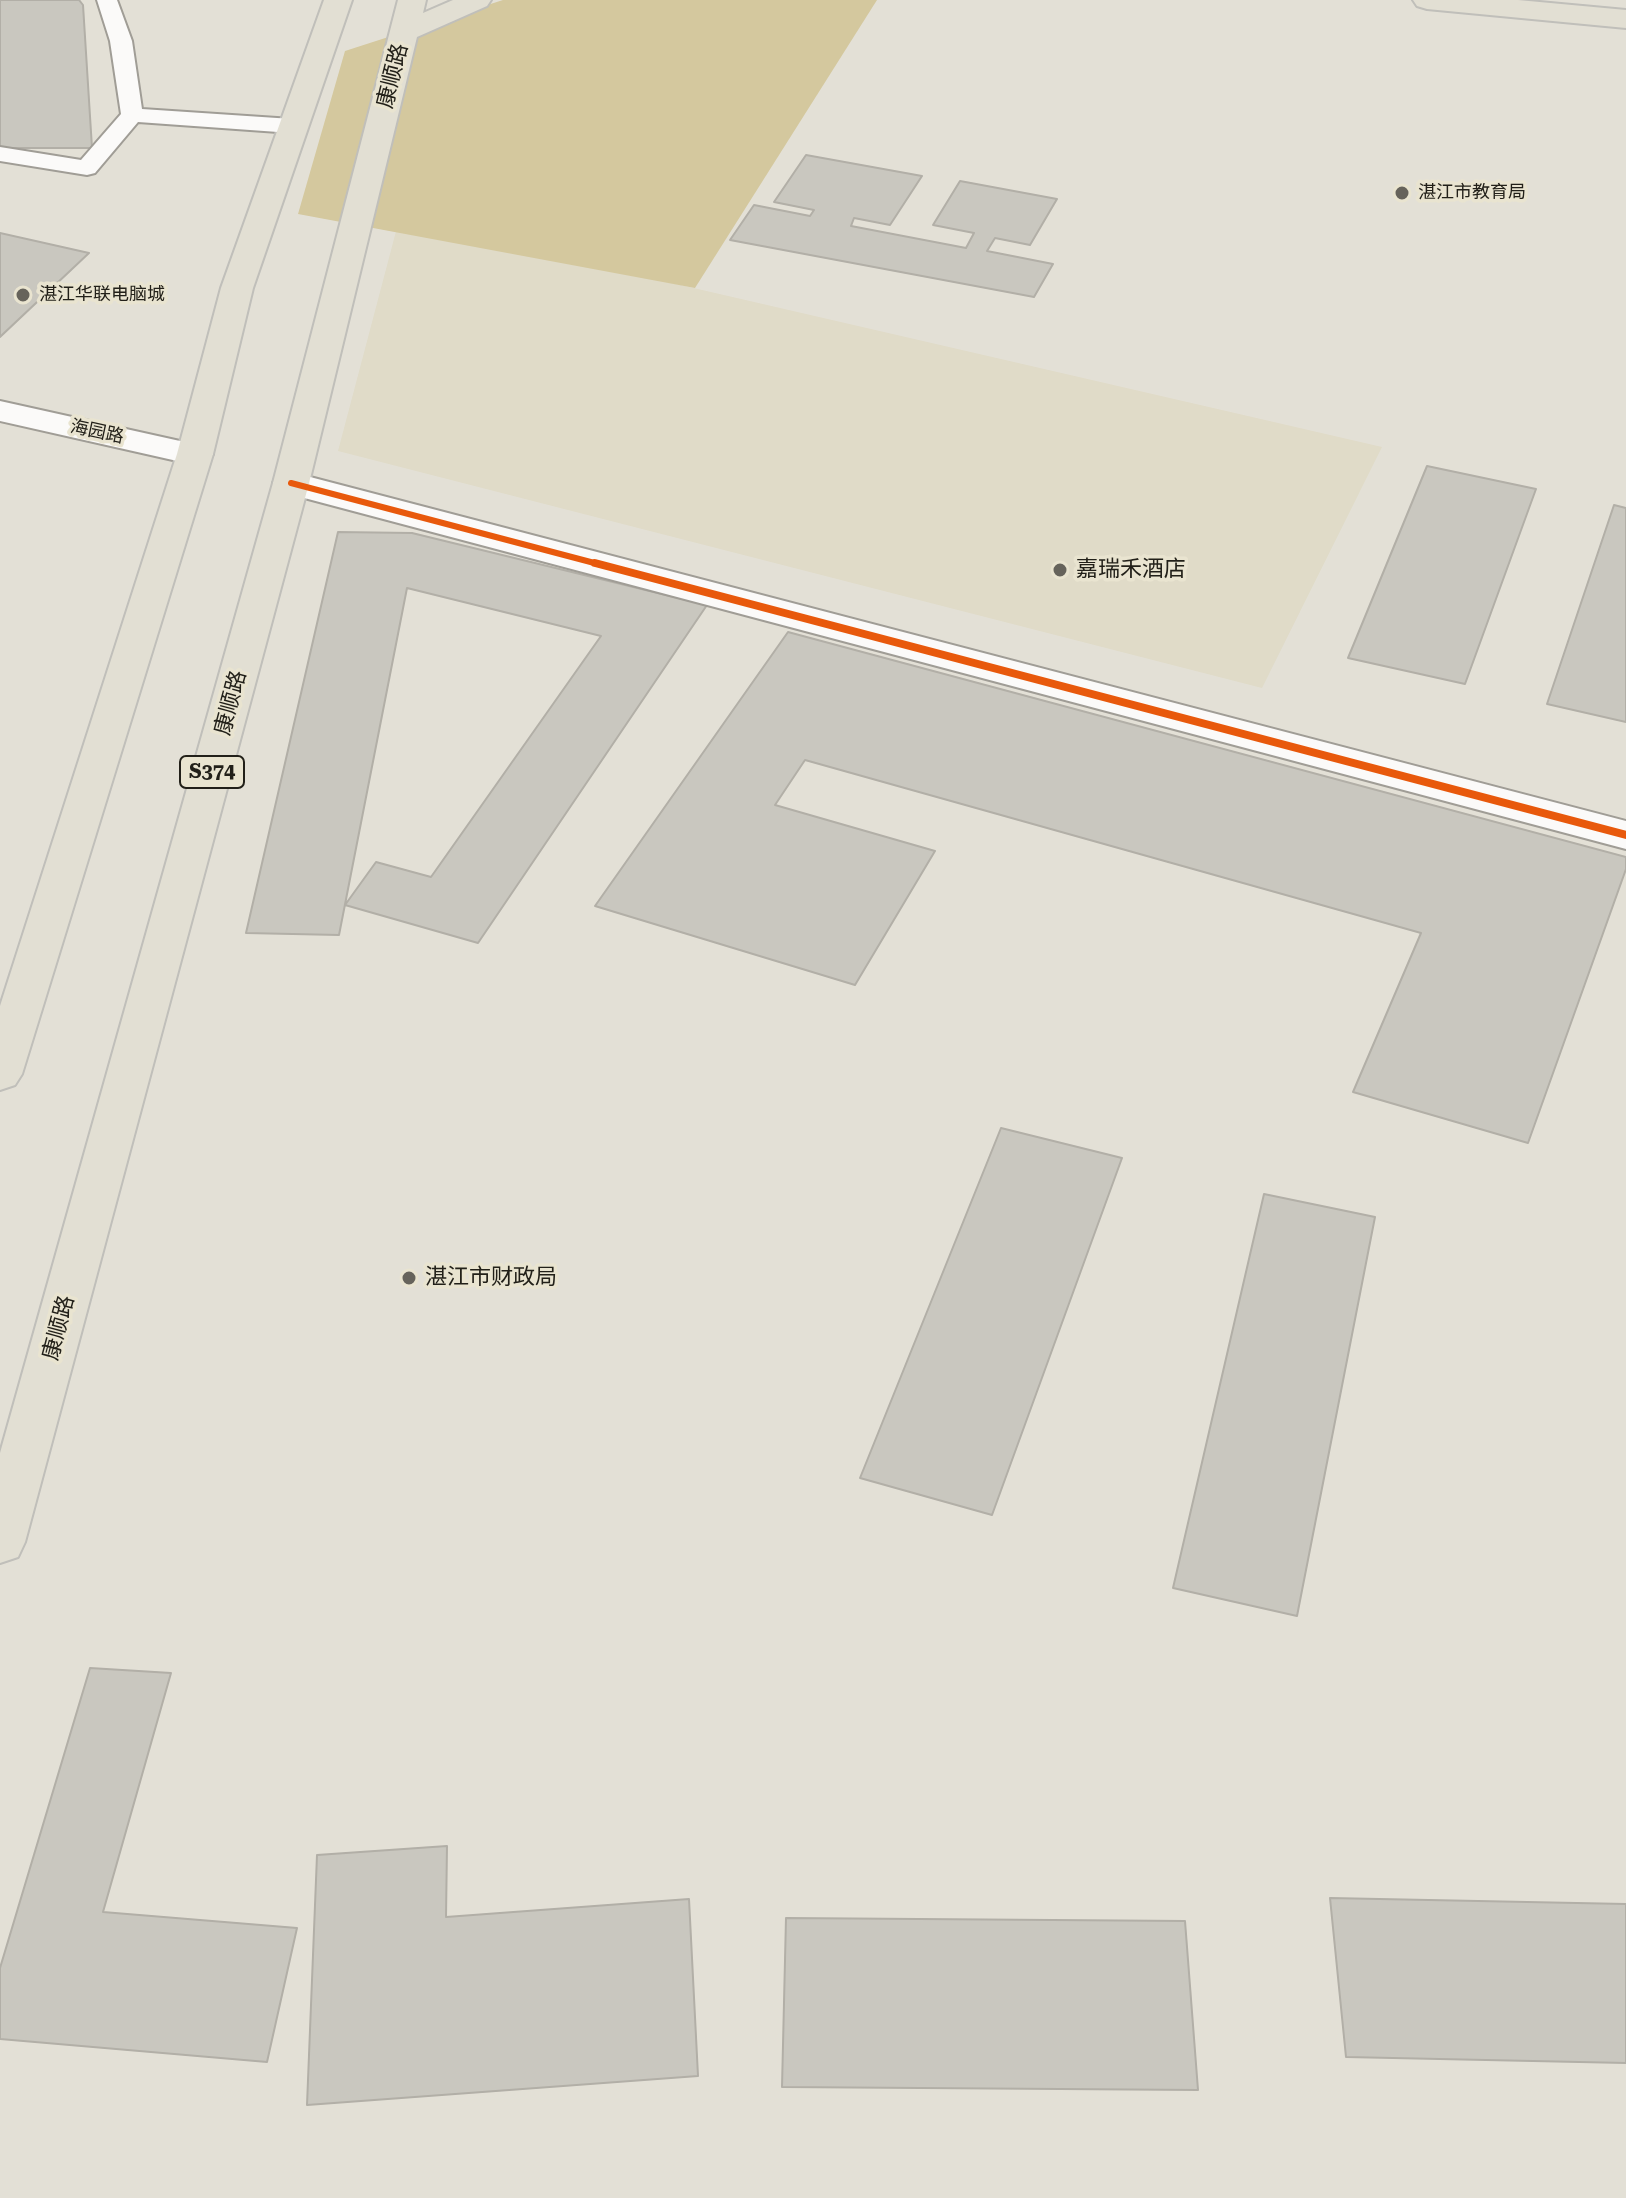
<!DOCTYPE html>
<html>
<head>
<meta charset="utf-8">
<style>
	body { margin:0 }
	canvas { display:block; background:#e3e0d6 }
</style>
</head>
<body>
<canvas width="1626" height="2198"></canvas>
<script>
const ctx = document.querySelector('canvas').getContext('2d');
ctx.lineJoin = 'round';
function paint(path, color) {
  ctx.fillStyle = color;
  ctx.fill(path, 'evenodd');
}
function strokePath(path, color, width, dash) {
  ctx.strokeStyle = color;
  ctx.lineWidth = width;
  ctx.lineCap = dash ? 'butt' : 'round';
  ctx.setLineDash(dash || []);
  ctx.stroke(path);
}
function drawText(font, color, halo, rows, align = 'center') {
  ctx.font = font + ' "Roboto Serif","Noto Sans SC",serif';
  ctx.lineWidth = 7;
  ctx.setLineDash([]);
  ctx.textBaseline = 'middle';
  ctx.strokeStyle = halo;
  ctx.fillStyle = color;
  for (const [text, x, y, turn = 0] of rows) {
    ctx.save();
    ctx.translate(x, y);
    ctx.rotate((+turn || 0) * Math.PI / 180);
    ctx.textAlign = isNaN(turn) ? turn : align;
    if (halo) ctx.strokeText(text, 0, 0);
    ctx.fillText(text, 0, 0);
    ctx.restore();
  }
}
const built = new Path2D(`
	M399 220 1382 447 1262 688 338 451Z`);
const green = new Path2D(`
	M503 0H877L695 288 298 214 345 51Z`);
const building = new Path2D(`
	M0 0H79L83 5 92 148H0Z
	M806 155 922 176 890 225 854 218 851 226 966 248 974 233 933 225 960 181 1057 199 1030 245 995 238 987 251 1053 264 1034 297 730 240 754 205 810 216 814 210 774 202Z
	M0 233 89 253 0 337Z
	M1427 466 1536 489 1465 684 1348 658Z
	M1614 505 1626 508V722L1547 704Z
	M338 532 412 533 707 605 478 943 345 905 376 862 431 877 601 636 407 588 339 935 246 933Z
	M788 632 1626 857V869L1528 1143 1353 1092 1421 933 805 760 775 805 935 851 855 985 595 906Z
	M1001 1128 1122 1158 992 1515 860 1478Z
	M1264 1194 1375 1217 1297 1616 1173 1588Z
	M90 1668 171 1673 103 1912 297 1928 267 2062 0 2039V1968Z
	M447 1846 446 1917 689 1899 698 2076 307 2105 317 1855Z
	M1330 1898 1626 1904V2063L1346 2057Z
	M786 1918 1185 1921 1198 2090 782 2087Z`);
const lane = new Path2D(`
	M97 0H117L132 41 142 109 292 119 303 126 292 133 138 122 95 173 87 175 0 161V147L81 160 121 114 110 41Z`);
const street = new Path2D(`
	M0 401 207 447 213 454 207 461 195 465 0 421Z
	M291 472 1626 821V849L278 491 273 483 278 475Z`);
const primary = new Path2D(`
	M324 0H352L253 288 213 454 22 1074 15 1085 0 1090V1006L177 454 221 288Z
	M398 0H426L423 13 453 0H491L487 6 417 37 309 483 25 1542 18 1557 0 1563V1453L273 483Z
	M1413 0H1518L1626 10V28L1427 9 1417 6Z`);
const cyclewayFar1 = new Path2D(`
	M291 483 602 565`);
const cycleway = new Path2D(`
	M595 563 1626 835`);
const markers = [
	[1402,193,8,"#66635b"],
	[23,295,8,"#66635b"],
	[1060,570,8,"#66635b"],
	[409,1278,8,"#66635b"]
];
const farPoinames = [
	["湛江市教育局",1418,193],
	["湛江华联电脑城",39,295]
];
const farStreetnames = [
	["海园路",97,432,12]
];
const shields = [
	[212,772,64]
];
const shieldNames = [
	["S374",212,772]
];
const streetNames = [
	["康顺路",393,76,-76],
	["康顺路",231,703,-75],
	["康顺路",59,1328,-75]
];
const poiNames = [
	["嘉瑞禾酒店",1076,570],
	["湛江市财政局",425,1278]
];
paint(built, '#e0dbc8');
paint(green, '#d4c89e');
paint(building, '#c9c7bf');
strokePath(building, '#b2afa7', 2);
strokePath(lane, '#a09d96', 4);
strokePath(street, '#a09d96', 4);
strokePath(primary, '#c0bfba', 4);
paint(lane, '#fbfaf9');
paint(street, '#fbfaf9');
paint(primary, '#e2dfd3');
strokePath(cyclewayFar1, '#e8590c', 6);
strokePath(cycleway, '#e8590c', 8);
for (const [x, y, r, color] of markers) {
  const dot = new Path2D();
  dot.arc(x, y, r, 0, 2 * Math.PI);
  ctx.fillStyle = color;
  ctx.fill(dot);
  strokePath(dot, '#e9e4d0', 3);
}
drawText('18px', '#222019', '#e9e4d0', farPoinames, 'left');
drawText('18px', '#222019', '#e9e4d0', farStreetnames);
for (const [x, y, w] of shields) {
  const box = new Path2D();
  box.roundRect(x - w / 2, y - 16, w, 32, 6);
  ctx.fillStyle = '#e9e4d0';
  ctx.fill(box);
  strokePath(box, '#222019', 2);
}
drawText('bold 20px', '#222019', null, shieldNames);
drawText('22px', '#222019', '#e9e4d0', streetNames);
drawText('22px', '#222019', '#e9e4d0', poiNames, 'left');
</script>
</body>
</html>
